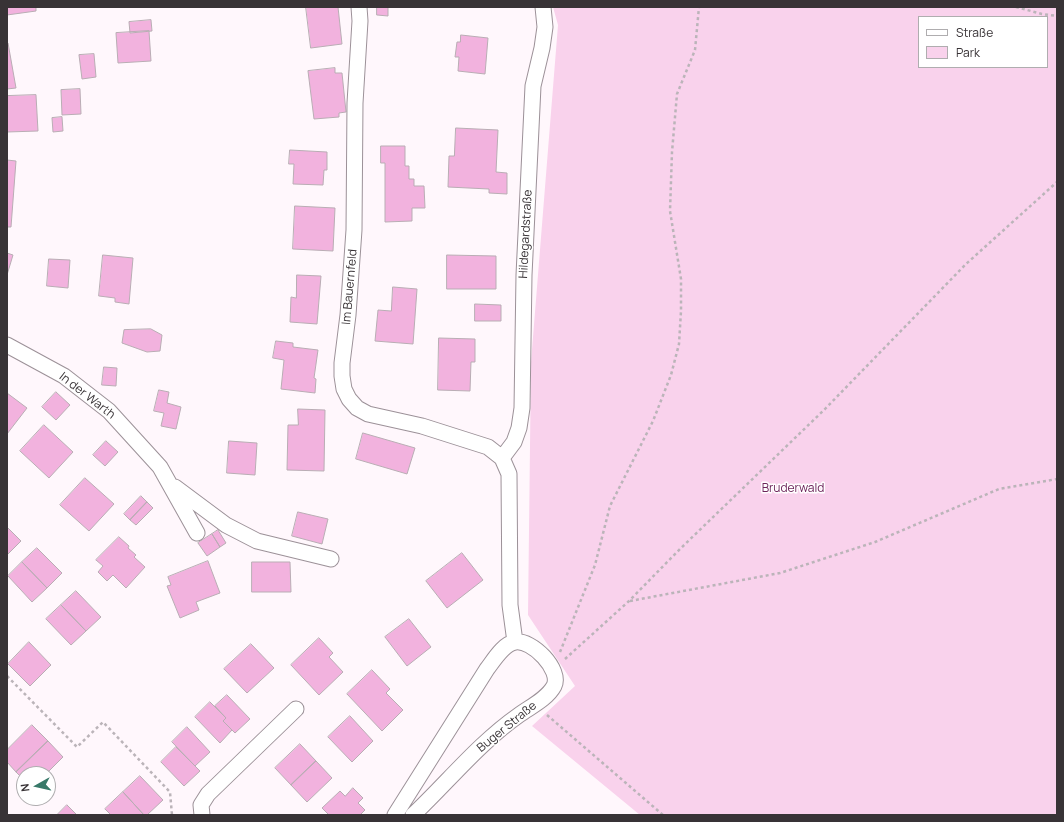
<!DOCTYPE html>
<html>
<head>
<meta charset="utf-8">
<style>
	body { margin:0 }
	#map { position:relative; width:1064px; height:822px; overflow:hidden; background:#fff7fc; font-family:Manrope,sans-serif }
	canvas { display:block }
	.frame { position:absolute; inset:0; border:8px solid #383336; pointer-events:none }
	.legend { position:absolute; left:918px; top:16px; width:130px; height:52px; box-sizing:border-box; background:#fff; border:1px solid #afadaf; margin:0; padding:5px 7px; list-style:none; font-size:12px; color:#383336 }
	.legend li { display:flex; align-items:center; gap:8px; height:20px }
	.legend b { width:20px; border:1px solid #afadaf }
	.north { position:absolute; left:16px; top:766px; width:40px; height:40px; box-sizing:border-box; background:#fff; border:1px solid #afadaf; border-radius:50%; rotate:262deg; font-size:11px; font-weight:700; line-height:16px; text-align:center; color:#383336 }
	.north::after { content:''; display:block; margin:auto; width:14px; height:18px; background:#387969; clip-path:polygon(50% 0,100% 100%,50% 72%,0 100%) }
</style>
</head>
<body>
<div id="map">
<canvas width="1064" height="822"></canvas>
<div class="frame"></div>
<ul class="legend">
<li><b style="height:5px;background:#fff"></b>Straße</li>
<li><b style="height:11px;background:#f9d2ec"></b>Park</li>
</ul>
<div class="north">N</div>
</div>
<script>
const ctx = document.querySelector('canvas').getContext('2d');
ctx.lineJoin = 'round';
function paint(path, color) {
  ctx.fillStyle = color;
  ctx.fill(path, 'evenodd');
}
function strokePath(path, color, width, dash) {
  ctx.strokeStyle = color;
  ctx.lineWidth = width;
  ctx.lineCap = dash ? 'butt' : 'round';
  ctx.setLineDash(dash || []);
  ctx.stroke(path);
}
function drawText(font, color, halo, rows, align = 'center') {
  ctx.font = font + ' Manrope,sans-serif';
  ctx.lineWidth = 3;
  ctx.setLineDash([]);
  ctx.textBaseline = 'middle';
  ctx.strokeStyle = halo;
  ctx.fillStyle = color;
  for (const [text, x, y, turn = 0] of rows) {
    ctx.save();
    ctx.translate(x, y);
    ctx.rotate((+turn || 0) * Math.PI / 180);
    ctx.textAlign = isNaN(turn) ? turn : align;
    if (halo) ctx.strokeText(text, 0, 0);
    ctx.fillText(text, 0, 0);
    ctx.restore();
  }
}
const green = new Path2D(`
	M553 7H1057V815H640L532 726 575 686 528 615 531 362 558 25ZM919 17H1047V67H919Z`);
const building = new Path2D(`
	M7 7H36V11L7 15Z
	M306 7H338L342 44 311 48Z
	M377 7H388V16L377 15Z
	M151 20 152 31 130 33 129 22Z
	M149 31 151 61 118 63 116 33Z
	M461 35 488 38 485 74 458 71 459 57H455L457 42H460Z
	M7 43H8L16 88 7 89Z
	M94 54 96 77 82 79 79 55Z
	M335 68V73H342L346 112 339 113V117L314 119 308 71Z
	M80 89 81 114 62 115 61 90Z
	M36 95 38 131 7 132V96Z
	M62 117 63 131 53 132 52 118Z
	M456 128 498 130 496 172 507 173V194L489 193V189L448 187 449 156H454Z
	M381 146H405V166H409V179H414V186H424L425 208H412V221L385 222V163H381Z
	M290 150 327 152V170H324L323 185 293 184 294 164H289Z
	M7 160 16 161 11 227H7Z
	M295 206 335 208 333 251 293 249Z
	M7 253 13 255 7 275Z
	M103 255 133 258 129 304 115 302V298L99 296Z
	M447 255 496 256V289H447Z
	M49 259 70 260 68 288 47 286Z
	M297 275 321 276 317 324 290 322 291 297 296 298Z
	M393 287 417 289 413 344 375 341 378 310 391 311Z
	M475 304 501 305V321H475Z
	M151 329 162 335 160 351 147 352 122 343 124 330Z
	M439 338 475 339V362H471L470 391 438 390Z
	M276 341 293 343V347L318 350 314 378 316 379 315 393 281 389 284 360 273 358Z
	M104 367 117 368 116 386 102 385Z
	M159 390 169 392 167 403 181 407 176 429 161 426 164 413 154 411Z
	M56 392 70 405 56 420 42 407Z
	M7 393 27 408 7 434Z
	M298 409 325 410 324 471 287 470 288 425H298Z
	M44 425 73 452 49 478 20 451Z
	M363 433 415 448 407 474 356 459Z
	M106 441 118 452 105 466 93 455Z
	M229 441 257 443 255 475 227 473Z
	M85 478 114 504 89 531 60 505Z
	M141 496 147 502 130 520 124 514Z
	M147 502 153 508 136 525 130 520Z
	M298 512 328 519 322 544 292 536Z
	M7 527 21 541 7 555Z
	M218 530 226 543 220 547 212 534Z
	M212 534 220 547 207 556 198 543Z
	M119 537 129 546 128 548 136 555 134 557 145 567 126 588 113 575 107 581 98 572 103 566 96 560Z
	M37 548 62 573 47 588 22 562Z
	M462 553 483 580 447 608 426 581Z
	M208 561 220 593 196 602 199 610 180 618 167 586 171 585 168 577Z
	M22 562 47 588 32 602 8 576Z
	M252 562H290L291 592H252Z
	M76 591 101 617 86 631 61 605Z
	M61 605 86 631 71 645 46 619Z
	M409 619 431 647 407 666 385 637Z
	M319 638 333 653 329 657 343 672 319 695 291 665Z
	M29 642 51 665 30 686 8 664Z
	M251 644 274 668 247 693 224 669Z
	M372 670 390 689 386 693 403 710 382 731 347 694Z
	M227 695 250 719 235 733 223 721 226 718 215 706Z
	M210 702 226 718 223 721 232 730 220 743 195 717Z
	M350 716 373 741 352 762 328 737Z
	M32 725 48 741 16 772 7 762V750Z
	M187 727 210 752 195 766 172 742Z
	M48 741 63 757 46 774H24V780L16 772Z
	M300 744 316 761 291 785 275 768Z
	M176 747 200 771 184 786 161 762Z
	M316 761 332 778 307 802 291 785Z
	M140 776 163 800 147 815H144L123 792Z
	M353 788 363 798 358 803 365 810 360 815H329L322 808 340 791 345 796Z
	M123 792 144 815H111L105 809Z
	M67 805 77 815H57Z`);
const path = new Path2D(`
	M1016 7 1042 14 1057 16
	M630 601 780 573 875 542 999 489 1057 479
	M560 652 595 565 610 506 653 421 671 375 679 344 681 311V279L670 211 672 152 677 94 695 50 699 7
	M565 659 629 601 680 549 825 409 966 264 1057 182
	M7 676 77 747 103 722 170 792 172 815
	M547 715 663 815`);
const minor = new Path2D(`
	M359 7 360 21 355 103 354 230 348 315 342 363V376L344 389 349 399 357 408 368 414 422 426 488 447 502 458 509 474 510 605 515 642
	M7 345 64 376 109 411 160 467 197 533
	M502 458 514 442 519 428 522 408 524 275 533 86 542 48 545 27 543 7
	M175 487 226 525 257 541 331 559
	M202 815 201 805 208 794 296 709
	M395 815 487 669C494 660 503 644 515 642 532 639 562 670 554 686 547 699 530 707 519 715 479 743 448 782 413 815`);
const streetNames = [
	["Hildegardstraße",526,234,-87],
	["Im Bauernfeld",350,287,-85],
	["In der Warth",87,396,38],
	["Buger Straße",507,727,-39]
];
const parkNames = [
	["Bruderwald",793,489]
];
paint(green, '#f9d2ec');
paint(building, '#f2b2de');
strokePath(building, '#b9adb4', 1);
strokePath(minor, '#9c9198', 17);
strokePath(path, '#bbb4b9', 2.5, [3, 3]);
strokePath(minor, '#fff', 15);
drawText('12px', '#383336', '#fff', streetNames);
drawText('12px', '#6c245a', '#fff', parkNames);
</script>
</body>
</html>
